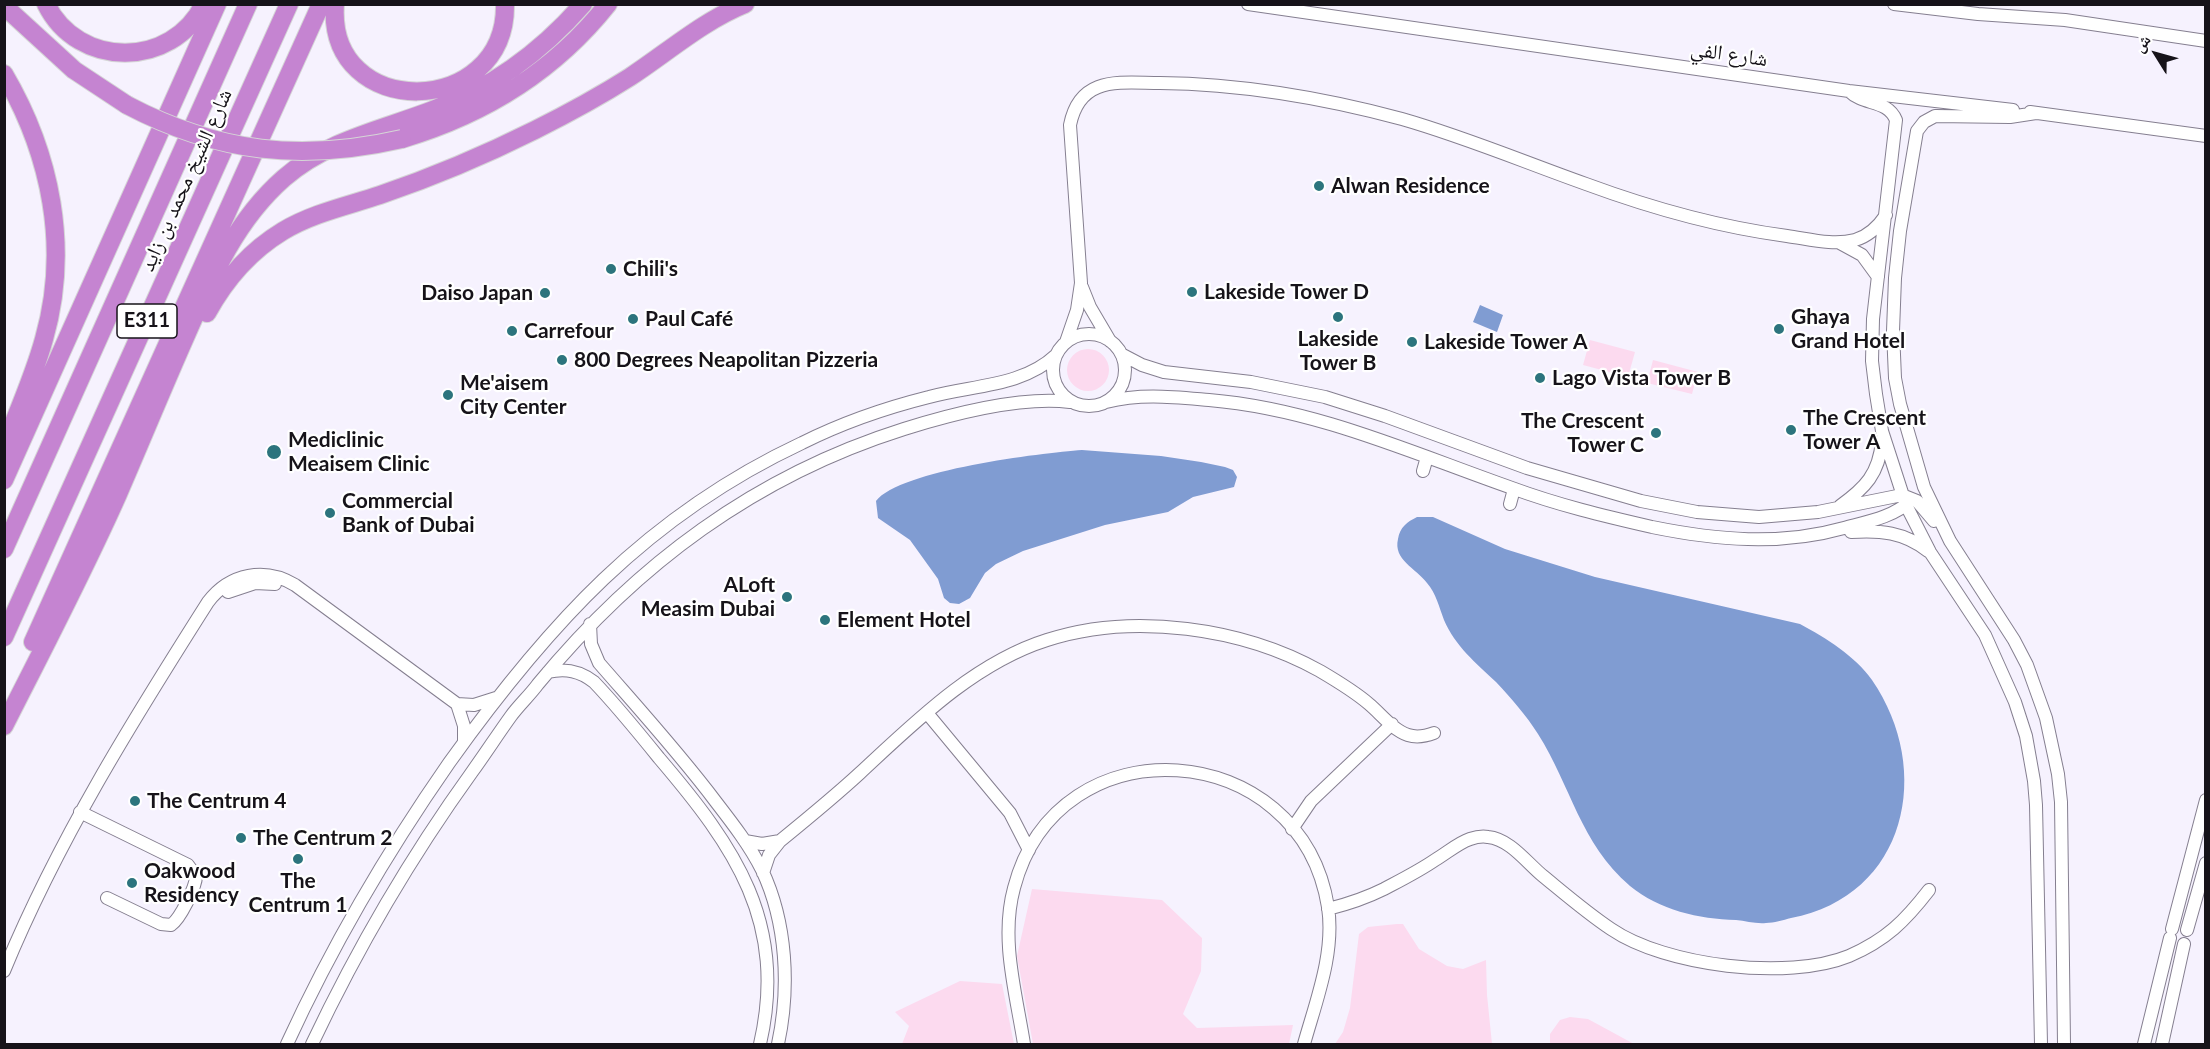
<!DOCTYPE html>
<html>
<head>
<meta charset="utf-8">
<style>
	body { margin:0 }
	#map { position:relative; width:2210px; height:1049px; overflow:hidden; background:#f6f2fe; font-family:Lato,"Noto Naskh Arabic",sans-serif }
	canvas { display:block }
	.frame { position:absolute; inset:0; border:6px solid #161319; pointer-events:none }
	.north { position:absolute; left:2126px; top:24px; width:60px; height:60px; -webkit-text-stroke:4px #fff; paint-order:stroke; rotate:307deg; font-size:16px; font-weight:700; line-height:24px; text-align:center; color:#161319 }
	.north::after { content:''; display:block; margin:auto; width:21px; height:27px; background:#161319; clip-path:polygon(50% 0,100% 100%,50% 72%,0 100%) }
</style>
</head>
<body>
<div id="map">
<canvas width="2210" height="1049"></canvas>
<div class="frame"></div>
<div class="north">ش</div>
</div>
<script>
const ctx = document.querySelector('canvas').getContext('2d');
ctx.lineJoin = 'round';
function paint(path, color) {
  ctx.fillStyle = color;
  ctx.fill(path, 'evenodd');
}
function strokePath(path, color, width, dash) {
  ctx.strokeStyle = color;
  ctx.lineWidth = width;
  ctx.lineCap = dash ? 'butt' : 'round';
  ctx.setLineDash(dash || []);
  ctx.stroke(path);
}
function drawText(font, color, halo, rows, align = 'center') {
  ctx.font = font + ' Lato,"Noto Naskh Arabic",sans-serif';
  ctx.lineWidth = 4.5;
  ctx.setLineDash([]);
  ctx.textBaseline = 'middle';
  ctx.strokeStyle = halo;
  ctx.fillStyle = color;
  for (const [text, x, y, turn = 0] of rows) {
    ctx.save();
    ctx.translate(x, y);
    ctx.rotate((+turn || 0) * Math.PI / 180);
    ctx.textAlign = isNaN(turn) ? turn : align;
    if (halo) ctx.strokeText(text, 0, 0);
    ctx.fillText(text, 0, 0);
    ctx.restore();
  }
}
const green = new Path2D(`
	M1590 340 1635 352 1628 377 1583 365Z
	M1067 370a21 21 0 1 1 42 0a21 21 0 1 1-42 0Z
	M1653 360 1698 372 1692 394 1647 383Z
	M1032 889 1162 900 1202 938 1201 971 1183 1014 1197 1028 1293 1025 1289 1044H1033L1017 956Z
	M1397 924H1403L1419 949 1447 966 1463 969 1486 960 1487 995 1492 1044H1335L1343 1032 1350 1008 1359 934 1368 927Z
	M960 981 1002 984 1014 1044H902L909 1026 895 1012Z
	M1570 1017 1588 1019 1634 1044H1550V1034L1560 1020Z`);
const water = new Path2D(`
	M1480 305 1503 315 1497 332 1473 322Z
	M1082 450 1161 456 1201 462 1225 467 1233 470 1237 477 1234 487 1193 497 1168 512 1105 525 1023 551 996 564 985 573 970 598 959 604 950 603 944 598 938 579 910 540 878 518 876 501C900 470 1041 453 1082 450Z
	M1417 517H1433L1505 549 1595 577 1800 624C1826 638 1855 656 1872 680 1934 770 1907 896 1791 918 1783 920 1774 923 1766 923 1756 924 1746 921 1736 920 1699 919 1659 910 1630 886 1580 843 1571 786 1538 734 1526 715 1511 698 1496 682 1476 663 1455 646 1444 620 1439 607 1436 593 1427 583 1416 568 1393 560 1398 539 1400 527 1407 522 1417 517Z`);
const minor = new Path2D(`
	M1248 4 1849 91 2013 110
	M1894 4 1978 14 2065 20 2206 41
	M1849 91C1864 106 1887 99 1896 120L1873 319 1872 361 1876 394 1882 431 1906 505 1930 552 1985 635 2015 702 2026 736 2034 781 2036 805 2041 1044
	M2030 112 2206 136
	M2036 113 2010 117 1935 116 1924 122 1917 131 1900 231 1895 278 1893 331 1895 378 1900 404 1924 487 1950 541 2014 640 2027 665 2046 718 2058 774 2061 802 2064 1044
	M1840 243 1862 255 1878 277
	M1082 287 1090 307 1110 341
	M1053 370a36 36 0 1 1 72 0a36 36 0 1 1-72 0Z
	M1066 342 1077 310 1081 283 1070 125C1080 75 1120 83 1160 83 1241 84 1324 98 1402 119 1465 137 1524 162 1586 184 1651 208 1719 227 1787 236 1809 239 1833 246 1855 240 1869 236 1878 227 1886 215
	M1121 354 1142 365 1164 372 1251 382 1325 397 1385 416 1527 468 1641 501 1697 512 1759 517 1818 512 1902 495 1917 501 1934 521
	M1106 402C1141 393 1174 397 1209 400 1316 409 1412 453 1512 488 1558 505 1604 516 1652 527 1716 540 1780 546 1844 528 1866 522 1894 517 1910 501
	M1423 471 1427 457
	M1510 504 1514 489
	M1840 506C1865 488 1879 474 1882 441
	M1851 532C1880 530 1904 532 1928 551
	M228 592 255 583 275 584
	M590 624 591 644 599 663C639 709 680 754 716 802 733 824 750 846 762 870 787 923 790 988 778 1044
	M548 672C566 668 580 671 594 682 617 706 638 732 659 758 735 847 788 923 760 1044
	M457 704 464 726V742
	M927 713 1010 813 1029 850
	M80 812 188 865 196 876C196 887 180 919 171 925L161 924 107 898
	M1292 829 1311 801 1392 724
	M745 841 762 844 780 841
	M763 873 769 855 780 841C807 819 834 797 860 773 915 722 974 663 1047 640 1133 612 1243 628 1320 671 1337 681 1354 691 1369 704 1381 714 1393 730 1408 735 1417 738 1426 736 1434 733
	M1328 909C1348 904 1366 898 1384 889 1401 880 1419 871 1435 860 1447 853 1458 843 1470 839 1476 837 1482 836 1488 837 1510 839 1527 863 1543 876 1565 894 1587 913 1611 929 1665 966 1788 981 1849 956 1886 940 1905 921 1929 890
	M2172 929 2206 800
	M2187 930 2206 863
	M4 971C58 840 133 720 208 602 230 573 265 567 295 585L457 704 474 705 496 698
	M287 1044C332 946 387 852 449 763 547 626 646 516 802 443 842 423 885 408 929 397 972 385 1022 387 1056 355
	M312 1044C357 949 410 858 472 772 485 754 498 734 511 716 519 705 530 695 538 684 637 564 755 476 904 429 952 414 1021 396 1070 402
	M1024 1044C1016 993 1000 939 1014 888 1058 719 1301 737 1328 907 1335 953 1316 1001 1304 1044
	M2144 1044 2170 938
	M2162 1044 2184 944`);
const highway = new Path2D(`
	M46 4C78 69 172 69 204 4
	M335 4C326 122 507 119 505 4
	M4 6 74 70 127 105
	M4 74C51 154 70 248 44 339 34 376 18 411 4 447
	M402 139C483 115 554 72 608 4
	M207 313C225 280 250 251 283 231 313 213 347 206 380 195 433 177 485 155 535 130 567 114 600 96 630 77 668 52 703 21 745 4
	M4 480 217 4
	M4 549 248 4
	M4 637 289 4
	M33 642 321 4
	M4 726C43 649 83 573 118 494 141 441 163 387 187 333 212 276 236 220 284 178 328 140 381 130 433 110 492 88 542 51 583 4`);
const highwayBridge = new Path2D(`
	M127 105C218 153 302 162 402 139`);
const markers = [
	[1319,186,6,"#2c747d"],
	[611,269,6,"#2c747d"],
	[1192,292,6,"#2c747d"],
	[545,293,6,"#2c747d"],
	[1338,317,6,"#2c747d"],
	[633,319,6,"#2c747d"],
	[1779,329,6,"#2c747d"],
	[512,331,6,"#2c747d"],
	[1412,342,6,"#2c747d"],
	[562,360,6,"#2c747d"],
	[1540,378,6,"#2c747d"],
	[448,395,6,"#2c747d"],
	[1791,430,6,"#2c747d"],
	[1656,433,6,"#2c747d"],
	[274,452,8,"#2c747d"],
	[330,513,6,"#2c747d"],
	[787,597,6,"#2c747d"],
	[825,620,6,"#2c747d"],
	[135,801,6,"#2c747d"],
	[241,838,6,"#2c747d"],
	[298,859,6,"#2c747d"],
	[132,883,6,"#2c747d"]
];
const shields = [
	[147,321,60]
];
const shieldNames = [
	["E311",147,321]
];
const streetNames = [
	["شارع الفي",1729,54,8],
	["شارع الشيخ محمد بن زايد",186,180,-66]
];
const poiNames = [
	["Alwan Residence",1331,186],
	["Chili's",623,269],
	["Lakeside Tower D",1204,292],
	["Daiso Japan",533,293,"right"],
	["Ghaya",1791,317],
	["Grand Hotel",1791,341],
	["Paul Café",645,319],
	["Carrefour",524,331],
	["Lakeside",1338,339,"center"],
	["Tower B",1338,363,"center"],
	["Lakeside Tower A",1424,342],
	["800 Degrees Neapolitan Pizzeria",574,360],
	["Lago Vista Tower B",1552,378],
	["Me'aisem",460,383],
	["City Center",460,407],
	["The Crescent",1803,418],
	["Tower A",1803,442],
	["The Crescent",1644,421,"right"],
	["Tower C",1644,445,"right"],
	["Mediclinic",288,440],
	["Meaisem Clinic",288,464],
	["Commercial",342,501],
	["Bank of Dubai",342,525],
	["ALoft",775,585,"right"],
	["Measim Dubai",775,609,"right"],
	["Element Hotel",837,620],
	["The Centrum 4",147,801],
	["The Centrum 2",253,838],
	["Oakwood",144,871],
	["Residency",144,895],
	["The",298,881,"center"],
	["Centrum 1",298,905,"center"]
];
paint(green, '#fcdaef');
paint(water, '#809cd2');
strokePath(minor, '#857f90', 14);
strokePath(highway, '#d5d5d6', 20);
strokePath(minor, '#fff', 12);
strokePath(highway, '#c584d1', 18);
strokePath(highwayBridge, '#d5d5d6', 20, []);
strokePath(highwayBridge, '#c584d1', 18);
for (const [x, y, r, color] of markers) {
  const dot = new Path2D();
  dot.arc(x, y, r, 0, 2 * Math.PI);
  ctx.fillStyle = color;
  ctx.fill(dot);
  strokePath(dot, '#fff', 2);
}
for (const [x, y, w] of shields) {
  const box = new Path2D();
  box.roundRect(x - w / 2, y - 17, w, 34, 4.5);
  ctx.fillStyle = '#fff';
  ctx.fill(box);
  strokePath(box, '#161319', 1.5);
}
drawText('bold 20px', '#161319', null, shieldNames);
drawText('21px', '#161319', '#fff', streetNames);
drawText('bold 21px', '#161319', '#fff', poiNames, 'left');
</script>
</body>
</html>
